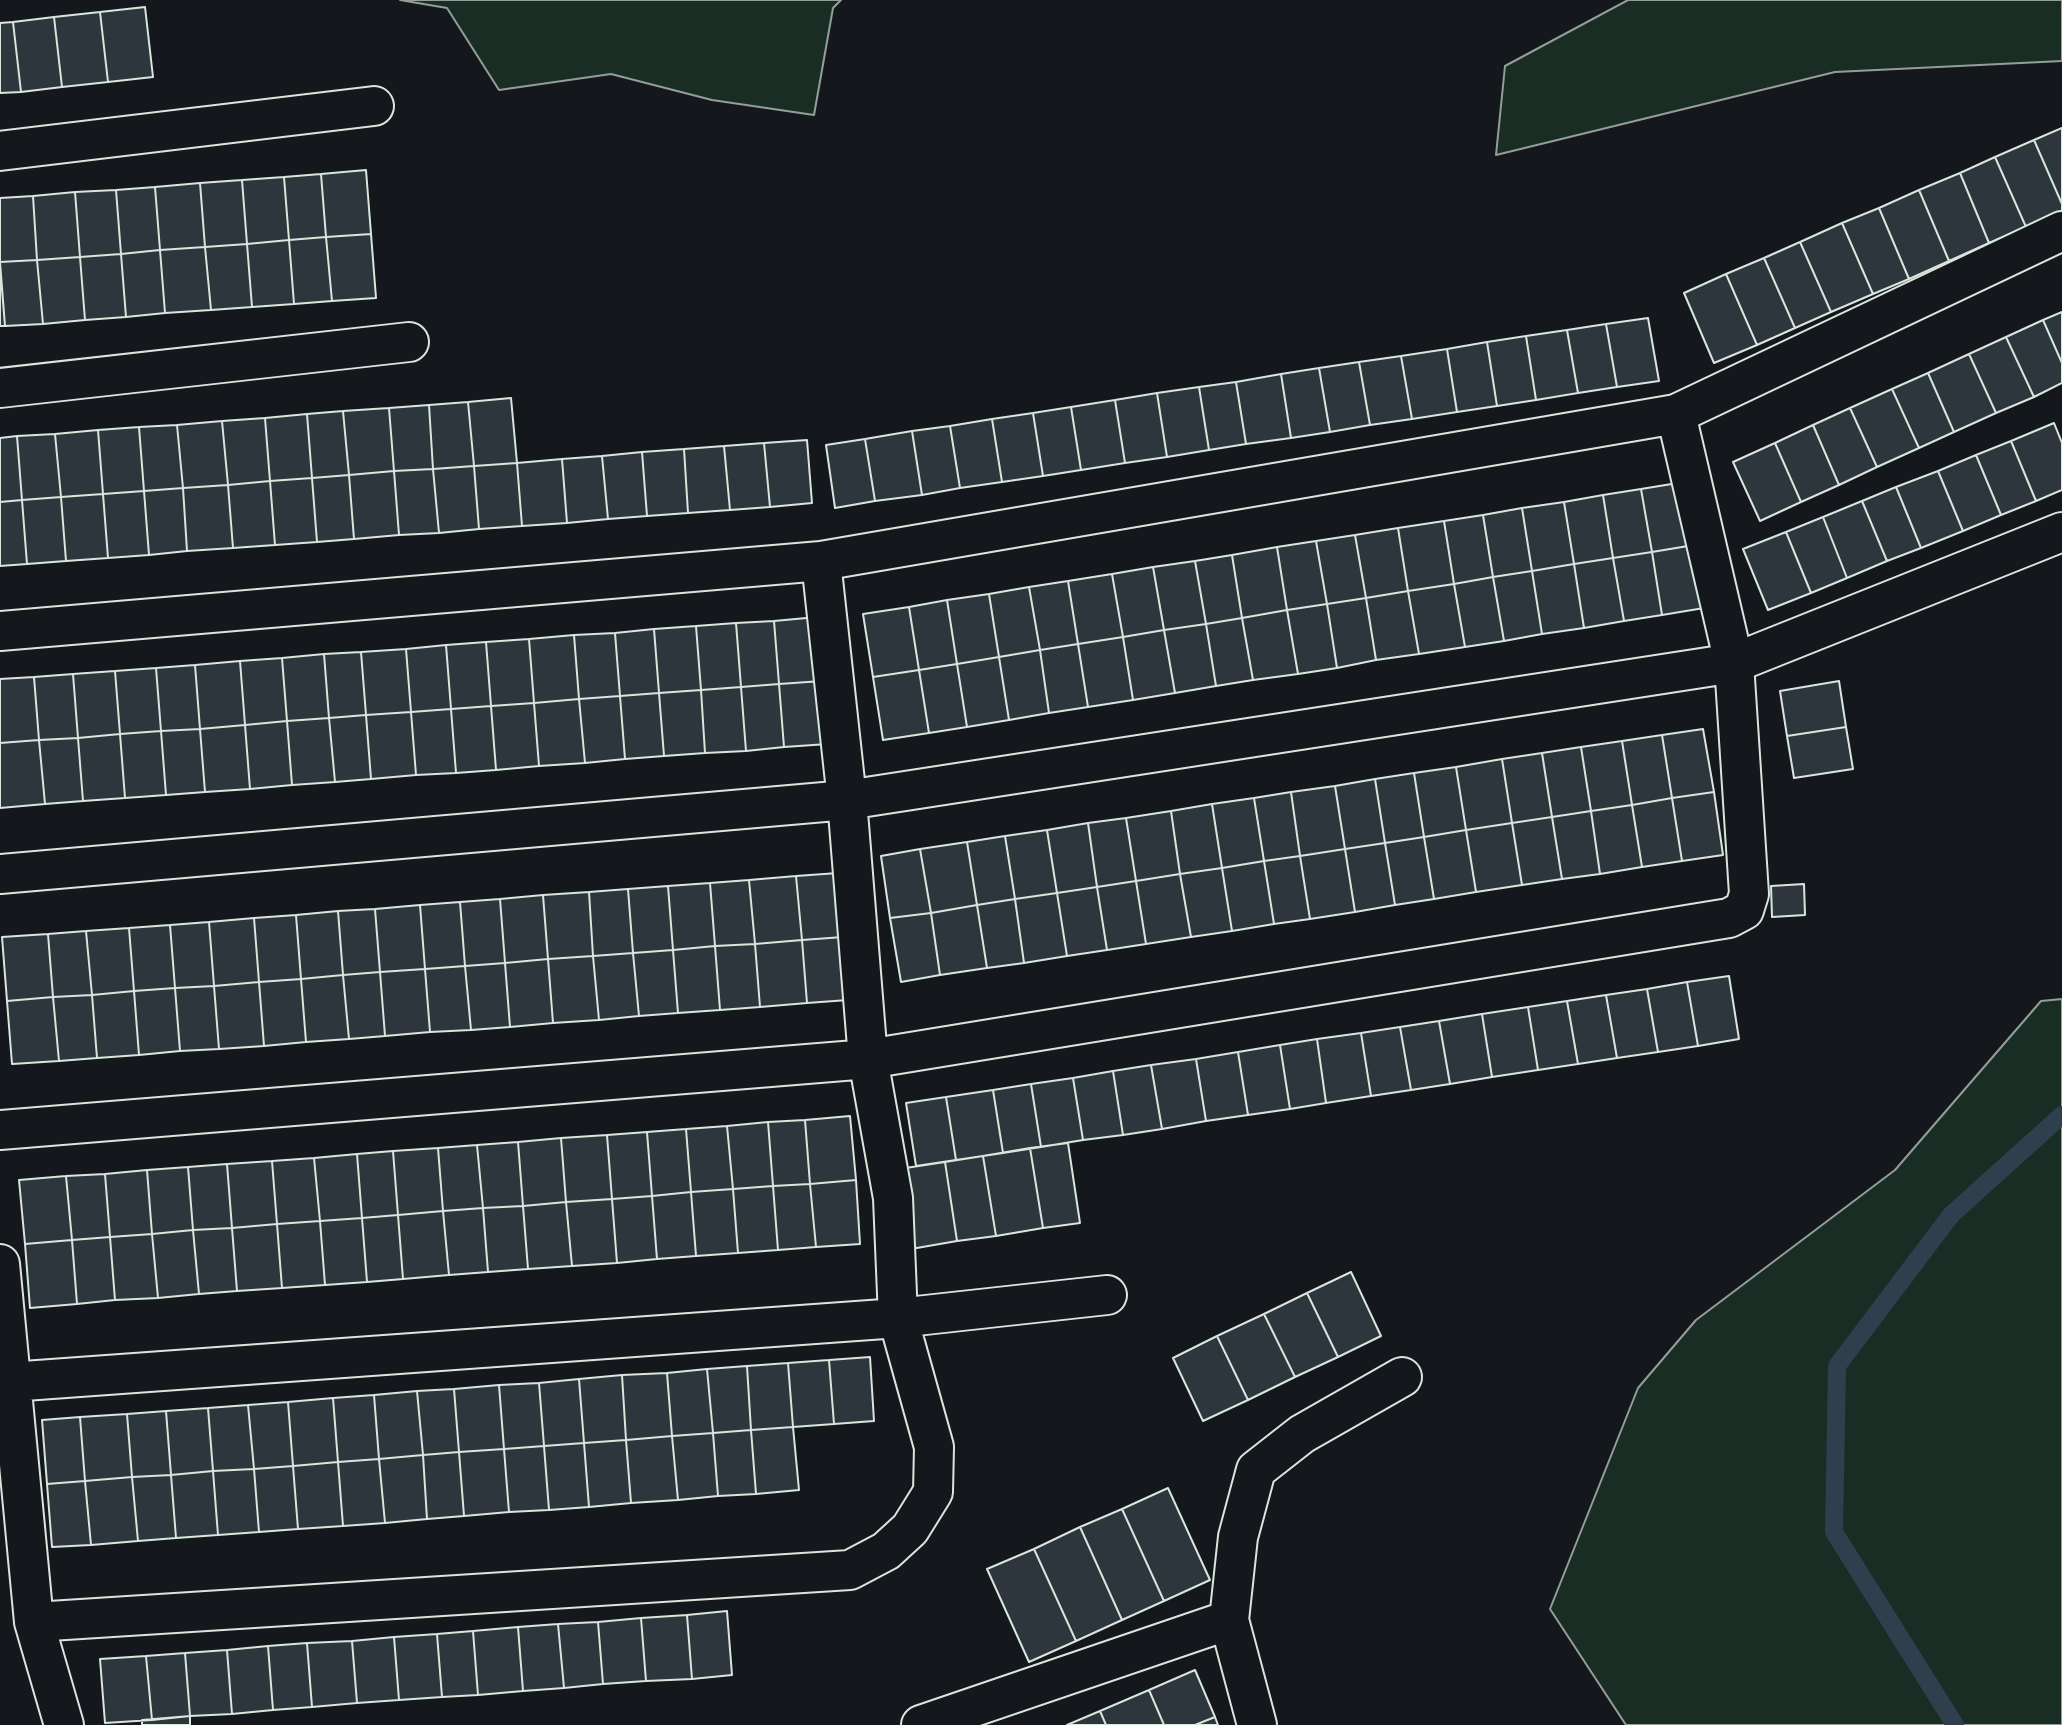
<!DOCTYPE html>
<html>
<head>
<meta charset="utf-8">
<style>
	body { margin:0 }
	canvas { display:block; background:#14181c }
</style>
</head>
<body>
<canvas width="2062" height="1725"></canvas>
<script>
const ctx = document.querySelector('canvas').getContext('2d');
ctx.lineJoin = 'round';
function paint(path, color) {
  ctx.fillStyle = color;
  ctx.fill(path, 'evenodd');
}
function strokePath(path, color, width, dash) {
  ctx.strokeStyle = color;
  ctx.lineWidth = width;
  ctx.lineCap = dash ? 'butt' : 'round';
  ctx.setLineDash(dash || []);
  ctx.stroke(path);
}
const green = new Path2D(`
	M400 0H841L833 8 814 115 712 100 611 74 499 90 447 8Z
	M1628 0H2062V61L1835 72 1496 155 1505 66Z
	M2062 999V1725H1626L1550 1609 1638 1388 1696 1320 1895 1170 2041 1001Z`);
const stream = new Path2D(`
	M1955 1725 1834 1532 1837 1366 1951 1215 2062 1115`);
const building = new Path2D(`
	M145 7 153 77 108 82 100 12Z
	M100 12 108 82 62 87 54 17Z
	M54 17 62 87 21 92 13 22Z
	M13 22 21 92 0 93V23Z
	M2062 128V204L2034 140Z
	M2034 140 2062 204V212L2026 227 1995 157Z
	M1995 157 2026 227 1989 243 1960 173Z
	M366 170 371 234 326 237 321 174Z
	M1960 173 1989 243 1949 261 1919 190Z
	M321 174 326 237 289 240 284 177Z
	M284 177 289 240 247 244 242 180Z
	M242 180 247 244 205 247 200 183Z
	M200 183 205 247 160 250 155 187Z
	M155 187 160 250 121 254 116 190Z
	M116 190 121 254 80 257 75 192Z
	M1919 190 1949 261 1909 279 1879 208Z
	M75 192 80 257 37 260 33 196Z
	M33 196 37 260 0 262V198Z
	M1879 208 1909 279 1873 294 1842 223Z
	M1842 223 1873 294 1831 312 1800 242Z
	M371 234 376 298 332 301 326 237Z
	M326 237 332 301 294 304 289 240Z
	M289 240 294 304 252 307 247 244Z
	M1800 242 1831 312 1795 328 1764 258Z
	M247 244 252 307 211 310 205 247Z
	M205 247 211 310 165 313 160 250Z
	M160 250 165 313 126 317 121 254Z
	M121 254 126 317 85 320 80 257Z
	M80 257 85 320 43 324 37 260Z
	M1764 258 1795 328 1757 345 1726 274Z
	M37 260 43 324 5 326 0 262Z
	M0 265 5 326H0Z
	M1726 274 1757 345 1714 363 1684 293Z
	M2062 312V363L2043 320Z
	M1648 318 1659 381 1617 387 1606 324Z
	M2043 320 2062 363V383L2034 397 2006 337Z
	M1606 324 1617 387 1578 393 1567 330Z
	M1567 330 1578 393 1536 400 1526 336Z
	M1526 336 1536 400 1497 406 1487 342Z
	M2006 337 2034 397 1996 413 1969 354Z
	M1487 342 1497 406 1457 412 1447 349Z
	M1447 349 1457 412 1412 419 1401 356Z
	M1969 354 1996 413 1954 432 1928 373Z
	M1401 356 1412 419 1370 425 1359 362Z
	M1359 362 1370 425 1330 432 1319 368Z
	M1319 368 1330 432 1291 438 1281 374Z
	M1928 373 1954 432 1919 448 1892 389Z
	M1281 374 1291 438 1246 444 1236 382Z
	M1236 382 1246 444 1209 450 1199 387Z
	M1199 387 1209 450 1167 457 1157 393Z
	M1892 389 1919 448 1877 467 1850 408Z
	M1157 393 1167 457 1125 463 1115 400Z
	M511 398 517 463 474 466 468 402Z
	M1115 400 1125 463 1081 470 1071 407Z
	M468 402 474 466 433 469 429 405Z
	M429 405 433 469 394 471 389 408Z
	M1071 407 1081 470 1043 476 1033 413Z
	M389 408 394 471 349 475 343 411Z
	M1850 408 1877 467 1839 485 1813 425Z
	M343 411 349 475 312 478 307 414Z
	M1033 413 1043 476 1002 482 992 419Z
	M307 414 312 478 270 481 265 418Z
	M265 418 270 481 228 485 222 421Z
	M992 419 1002 482 960 488 950 426Z
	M222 421 228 485 183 488 177 425Z
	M2054 423 2062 443V490L2036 501 2011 441Z
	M177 425 183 488 144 491 139 427Z
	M1813 425 1839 485 1801 502 1775 443Z
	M950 426 960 488 922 495 912 431Z
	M139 427 144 491 103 494 98 430Z
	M98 430 103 494 61 497 55 434Z
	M912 431 922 495 875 501 865 439Z
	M55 434 61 497 22 500 17 436Z
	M17 436 22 500 0 502V438Z
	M865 439 875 501 835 508 826 445Z
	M807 440 812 503 770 507 764 443Z
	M2011 441 2036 501 2001 515 1976 455Z
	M764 443 770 507 730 510 724 446Z
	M1775 443 1801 502 1760 521 1733 462Z
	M724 446 730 510 688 513 684 449Z
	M684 449 688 513 647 516 642 452Z
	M642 452 647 516 608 519 602 456Z
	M1976 455 2001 515 1963 531 1938 471Z
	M602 456 608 519 567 523 562 459Z
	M562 459 567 523 522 526 517 463Z
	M517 463 522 526 479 529 474 466Z
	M474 466 479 529 439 533 433 469Z
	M433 469 439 533 399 535 394 471Z
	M394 471 399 535 354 539 349 475Z
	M1938 471 1963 531 1921 548 1896 487Z
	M349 475 354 539 317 542 312 478Z
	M312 478 317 542 275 545 270 481Z
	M270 481 275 545 233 548 228 485Z
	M1684 482 1694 545 1652 552 1641 489Z
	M228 485 233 548 187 551 183 488Z
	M1896 487 1921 548 1887 561 1862 501Z
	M183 488 187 551 149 555 144 491Z
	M1641 489 1652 552 1613 558 1603 495Z
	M144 491 149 555 108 558 103 494Z
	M103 494 108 558 66 561 61 497Z
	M1603 495 1613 558 1574 564 1564 502Z
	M61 497 66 561 27 564 22 500Z
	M22 500 27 564 0 566V502Z
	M1862 501 1887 561 1847 578 1823 517Z
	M1564 502 1574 564 1532 571 1522 508Z
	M1522 508 1532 571 1493 577 1483 515Z
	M1483 515 1493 577 1454 584 1444 521Z
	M1823 517 1847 578 1811 593 1786 532Z
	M1444 521 1454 584 1408 591 1398 528Z
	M1398 528 1408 591 1366 598 1355 535Z
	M1786 532 1811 593 1768 610 1743 549Z
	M1355 535 1366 598 1327 604 1316 541Z
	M1316 541 1327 604 1287 610 1277 547Z
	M1694 545 1704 608 1662 615 1652 552Z
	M1277 547 1287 610 1242 618 1232 555Z
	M1652 552 1662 615 1624 621 1613 558Z
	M1232 555 1242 618 1206 624 1195 561Z
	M1613 558 1624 621 1584 628 1574 564Z
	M1195 561 1206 624 1164 630 1153 567Z
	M1574 564 1584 628 1542 634 1532 571Z
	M1153 567 1164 630 1123 637 1112 574Z
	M1532 571 1542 634 1504 641 1493 577Z
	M1112 574 1123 637 1078 644 1068 581Z
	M1493 577 1504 641 1465 647 1454 584Z
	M1068 581 1078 644 1040 650 1029 587Z
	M1454 584 1465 647 1419 654 1408 591Z
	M1029 587 1040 650 999 657 989 594Z
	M1408 591 1419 654 1376 660 1366 598Z
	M989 594 999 657 957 664 947 600Z
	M1366 598 1376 660 1337 668 1327 604Z
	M947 600 957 664 919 670 909 607Z
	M1327 604 1337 668 1298 674 1287 610Z
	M909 607 919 670 873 677 863 614Z
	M1287 610 1298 674 1253 680 1242 618Z
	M817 617 822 681 779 684 774 621Z
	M1242 618 1253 680 1216 686 1206 624Z
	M774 621 779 684 741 687 736 623Z
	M736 623 741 687 701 690 696 626Z
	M1206 624 1216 686 1175 693 1164 630Z
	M696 626 701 690 659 693 654 629Z
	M654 629 659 693 620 696 615 633Z
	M1164 630 1175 693 1133 700 1123 637Z
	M615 633 620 696 579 699 574 635Z
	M574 635 579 699 534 703 529 639Z
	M1123 637 1133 700 1088 707 1078 644Z
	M529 639 534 703 491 706 486 642Z
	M486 642 491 706 451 709 446 645Z
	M1078 644 1088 707 1049 713 1040 650Z
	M446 645 451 709 411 712 406 649Z
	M406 649 411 712 366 715 361 652Z
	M1040 650 1049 713 1009 720 999 657Z
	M361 652 366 715 329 718 324 654Z
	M324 654 329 718 287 721 282 658Z
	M999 657 1009 720 967 727 957 664Z
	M282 658 287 721 245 725 240 661Z
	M240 661 245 725 200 729 195 665Z
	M957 664 967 727 929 733 919 670Z
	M195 665 200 729 161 731 156 668Z
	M156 668 161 731 120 734 115 671Z
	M919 670 929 733 883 740 873 677Z
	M115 671 120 734 78 738 73 674Z
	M73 674 78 738 39 740 34 677Z
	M34 677 39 740 0 743V679Z
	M822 681 828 744 784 747 779 684Z
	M1839 681 1846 727 1787 736 1780 691Z
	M779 684 784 747 746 751 741 687Z
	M741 687 746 751 705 753 701 690Z
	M701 690 705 753 664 756 659 693Z
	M659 693 664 756 625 759 620 696Z
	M620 696 625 759 585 763 579 699Z
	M579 699 585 763 539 766 534 703Z
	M534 703 539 766 496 770 491 706Z
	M491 706 496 770 456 773 451 709Z
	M451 709 456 773 416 775 411 712Z
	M411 712 416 775 371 779 366 715Z
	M366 715 371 779 335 782 329 718Z
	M329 718 335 782 292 785 287 721Z
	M287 721 292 785 250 789 245 725Z
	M245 725 250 789 205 792 200 729Z
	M1846 727 1853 769 1794 778 1787 736Z
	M200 729 205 792 166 795 161 731Z
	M1703 729 1714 792 1672 798 1662 735Z
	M161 731 166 795 125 798 120 734Z
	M120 734 125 798 83 801 78 738Z
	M1662 735 1672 798 1632 805 1622 741Z
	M78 738 83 801 45 804 39 740Z
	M39 740 45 804 0 808V743Z
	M1622 741 1632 805 1591 811 1581 747Z
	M1581 747 1591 811 1552 817 1542 753Z
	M1542 753 1552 817 1512 823 1502 759Z
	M1502 759 1512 823 1466 830 1456 767Z
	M1456 767 1466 830 1424 837 1414 773Z
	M1414 773 1424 837 1385 843 1375 779Z
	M1375 779 1385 843 1345 849 1335 786Z
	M1335 786 1345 849 1300 856 1291 792Z
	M1291 792 1300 856 1264 861 1254 798Z
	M1714 792 1723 855 1682 861 1672 798Z
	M1254 798 1264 861 1222 868 1212 804Z
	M1672 798 1682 861 1642 867 1632 805Z
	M1212 804 1222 868 1180 874 1171 811Z
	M1632 805 1642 867 1600 874 1591 811Z
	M1171 811 1180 874 1136 881 1126 818Z
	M1591 811 1600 874 1562 879 1552 817Z
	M1552 817 1562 879 1522 885 1512 823Z
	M1126 818 1136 881 1097 887 1088 823Z
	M1088 823 1097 887 1057 893 1047 830Z
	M1512 823 1522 885 1476 892 1466 830Z
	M1047 830 1057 893 1015 899 1005 836Z
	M1466 830 1476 892 1434 899 1424 837Z
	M1005 836 1015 899 977 905 967 842Z
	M1424 837 1434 899 1395 905 1385 843Z
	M967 842 977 905 931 913 920 849Z
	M1385 843 1395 905 1355 912 1345 849Z
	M920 849 931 913 890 918 881 856Z
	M1345 849 1355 912 1310 919 1300 856Z
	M1300 856 1310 919 1274 924 1264 861Z
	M1264 861 1274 924 1232 931 1222 868Z
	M1222 868 1232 931 1191 937 1180 874Z
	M838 873 843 937 802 940 796 876Z
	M1180 874 1191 937 1146 944 1136 881Z
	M796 876 802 940 755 944 749 880Z
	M749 880 755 944 715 946 710 883Z
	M1136 881 1146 944 1107 950 1097 887Z
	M710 883 715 946 673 950 668 886Z
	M1804 884 1805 915 1772 917 1771 886Z
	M668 886 673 950 633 953 628 889Z
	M1097 887 1107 950 1067 956 1057 893Z
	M628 889 633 953 593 956 589 892Z
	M589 892 593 956 548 959 543 895Z
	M1057 893 1067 956 1024 963 1015 899Z
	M543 895 548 959 505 963 500 899Z
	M500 899 505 963 465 966 460 902Z
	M1015 899 1024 963 987 968 977 905Z
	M460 902 465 966 425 969 420 905Z
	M420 905 425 969 380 972 375 909Z
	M977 905 987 968 940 975 931 913Z
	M375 909 380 972 343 975 338 911Z
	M338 911 343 975 301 979 296 915Z
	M931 913 940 975 901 982 890 918Z
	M296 915 301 979 259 982 254 918Z
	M254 918 259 982 214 986 209 922Z
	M209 922 214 986 175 988 170 925Z
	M170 925 175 988 134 991 129 928Z
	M129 928 134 991 92 995 86 931Z
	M86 931 92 995 53 997 48 934Z
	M48 934 53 997 7 1001 2 937Z
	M843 937 848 1000 807 1003 802 940Z
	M802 940 807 1003 760 1007 755 944Z
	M755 944 760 1007 720 1010 715 946Z
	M715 946 720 1010 678 1013 673 950Z
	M673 950 678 1013 639 1016 633 953Z
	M633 953 639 1016 599 1020 593 956Z
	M593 956 599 1020 553 1023 548 959Z
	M548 959 553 1023 510 1027 505 963Z
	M505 963 510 1027 471 1030 465 966Z
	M465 966 471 1030 430 1032 425 969Z
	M425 969 430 1032 385 1036 380 972Z
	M380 972 385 1036 349 1039 343 975Z
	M343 975 349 1039 306 1042 301 979Z
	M1729 976 1739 1039 1698 1046 1687 982Z
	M301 979 306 1042 264 1046 259 982Z
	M259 982 264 1046 219 1049 214 986Z
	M1687 982 1698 1046 1658 1052 1647 989Z
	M214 986 219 1049 180 1051 175 988Z
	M175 988 180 1051 139 1055 134 991Z
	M1647 989 1658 1052 1617 1058 1606 995Z
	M134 991 139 1055 97 1058 92 995Z
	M92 995 97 1058 59 1061 53 997Z
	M1606 995 1617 1058 1578 1064 1567 1001Z
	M53 997 59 1061 12 1064 7 1001Z
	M1567 1001 1578 1064 1538 1070 1528 1007Z
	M1528 1007 1538 1070 1492 1077 1482 1014Z
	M1482 1014 1492 1077 1450 1084 1439 1021Z
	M1439 1021 1450 1084 1411 1090 1400 1027Z
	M1400 1027 1411 1090 1371 1096 1361 1033Z
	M1361 1033 1371 1096 1326 1103 1317 1039Z
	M1317 1039 1326 1103 1290 1109 1280 1045Z
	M1280 1045 1290 1109 1248 1115 1238 1052Z
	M1238 1052 1248 1115 1206 1121 1196 1059Z
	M1196 1059 1206 1121 1162 1129 1151 1065Z
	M1151 1065 1162 1129 1123 1135 1113 1071Z
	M1113 1071 1123 1135 1083 1140 1073 1078Z
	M1073 1078 1083 1140 1041 1147 1031 1084Z
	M1031 1084 1041 1147 1003 1153 993 1090Z
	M993 1090 1003 1153 956 1160 946 1097Z
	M946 1097 956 1160 916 1166 906 1103Z
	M850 1116 856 1180 810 1184 805 1120Z
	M805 1120 810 1184 773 1186 768 1122Z
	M768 1122 773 1186 733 1189 727 1126Z
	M727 1126 733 1189 691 1192 686 1129Z
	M686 1129 691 1192 652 1196 647 1132Z
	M647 1132 652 1196 612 1199 607 1135Z
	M607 1135 612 1199 566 1202 561 1138Z
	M561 1138 566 1202 523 1206 518 1142Z
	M518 1142 523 1206 483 1208 477 1145Z
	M1068 1143 1080 1223 1043 1228 1030 1148Z
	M477 1145 483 1208 443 1211 438 1148Z
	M438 1148 443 1211 398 1215 393 1151Z
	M1030 1148 1043 1228 996 1236 983 1156Z
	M393 1151 398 1215 362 1218 357 1154Z
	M357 1154 362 1218 320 1221 314 1158Z
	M983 1156 996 1236 957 1241 945 1162Z
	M314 1158 320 1221 277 1224 272 1161Z
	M272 1161 277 1224 232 1228 227 1164Z
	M945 1162 957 1241 911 1249 899 1169Z
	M227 1164 232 1228 193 1230 188 1167Z
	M188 1167 193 1230 152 1234 147 1170Z
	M147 1170 152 1234 110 1237 105 1174Z
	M105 1174 110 1237 72 1240 66 1176Z
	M66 1176 72 1240 25 1244 19 1180Z
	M856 1180 860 1244 816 1247 810 1184Z
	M810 1184 816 1247 778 1250 773 1186Z
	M773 1186 778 1250 738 1253 733 1189Z
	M733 1189 738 1253 696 1256 691 1192Z
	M691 1192 696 1256 657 1259 652 1196Z
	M652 1196 657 1259 617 1263 612 1199Z
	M612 1199 617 1263 572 1266 566 1202Z
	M566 1202 572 1266 528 1269 523 1206Z
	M523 1206 528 1269 488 1272 483 1208Z
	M483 1208 488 1272 449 1275 443 1211Z
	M443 1211 449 1275 403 1279 398 1215Z
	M398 1215 403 1279 367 1282 362 1218Z
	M362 1218 367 1282 325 1285 320 1221Z
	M320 1221 325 1285 282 1288 277 1224Z
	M277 1224 282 1288 237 1291 232 1228Z
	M232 1228 237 1291 199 1294 193 1230Z
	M193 1230 199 1294 158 1298 152 1234Z
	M152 1234 158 1298 115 1300 110 1237Z
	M110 1237 115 1300 77 1304 72 1240Z
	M72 1240 77 1304 30 1308 25 1244Z
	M1351 1272 1381 1336 1338 1357 1307 1293Z
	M1307 1293 1338 1357 1295 1377 1264 1314Z
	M1264 1314 1295 1377 1248 1400 1217 1336Z
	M1217 1336 1248 1400 1203 1421 1173 1358Z
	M870 1357 874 1421 834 1424 829 1360Z
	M829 1360 834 1424 793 1427 788 1363Z
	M788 1363 793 1427 751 1430 747 1366Z
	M747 1366 751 1430 713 1433 707 1369Z
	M707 1369 713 1433 672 1436 667 1373Z
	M667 1373 672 1436 626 1440 622 1375Z
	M622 1375 626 1440 584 1443 579 1379Z
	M579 1379 584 1443 544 1446 539 1383Z
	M539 1383 544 1446 504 1449 499 1385Z
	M499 1385 504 1449 459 1452 454 1389Z
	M454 1389 459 1452 423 1455 417 1391Z
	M417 1391 423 1455 379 1459 374 1395Z
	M374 1395 379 1459 338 1462 333 1398Z
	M333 1398 338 1462 293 1466 288 1402Z
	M288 1402 293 1466 254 1469 248 1405Z
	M248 1405 254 1469 213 1471 208 1408Z
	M208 1408 213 1471 171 1475 166 1411Z
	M166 1411 171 1475 132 1477 127 1414Z
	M127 1414 132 1477 85 1481 80 1417Z
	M80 1417 85 1481 47 1484 42 1420Z
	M793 1427 799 1490 756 1494 751 1430Z
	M751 1430 756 1494 718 1496 713 1433Z
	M713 1433 718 1496 678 1500 672 1436Z
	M672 1436 678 1500 631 1503 626 1440Z
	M626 1440 631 1503 589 1507 584 1443Z
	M584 1443 589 1507 549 1510 544 1446Z
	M544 1446 549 1510 509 1512 504 1449Z
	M504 1449 509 1512 464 1516 459 1452Z
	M459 1452 464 1516 427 1519 423 1455Z
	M423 1455 427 1519 385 1523 379 1459Z
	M379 1459 385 1523 343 1526 338 1462Z
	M338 1462 343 1526 298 1529 293 1466Z
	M293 1466 298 1529 259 1532 254 1469Z
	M254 1469 259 1532 218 1535 213 1471Z
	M213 1471 218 1535 176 1538 171 1475Z
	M171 1475 176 1538 138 1541 132 1477Z
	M132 1477 138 1541 91 1545 85 1481Z
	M85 1481 91 1545 52 1547 47 1484Z
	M1168 1488 1210 1580 1164 1601 1122 1509Z
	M1122 1509 1164 1601 1122 1620 1080 1527Z
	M1080 1527 1122 1620 1076 1641 1034 1549Z
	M1034 1549 1076 1641 1029 1662 987 1569Z
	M727 1611 732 1675 692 1679 687 1615Z
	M687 1615 692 1679 646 1681 641 1618Z
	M641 1618 646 1681 603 1684 598 1622Z
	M598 1622 603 1684 564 1688 558 1624Z
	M558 1624 564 1688 523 1691 518 1627Z
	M518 1627 523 1691 478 1695 473 1631Z
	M473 1631 478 1695 442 1697 437 1634Z
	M437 1634 442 1697 399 1700 394 1637Z
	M394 1637 399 1700 357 1703 352 1641Z
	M352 1641 357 1703 312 1707 307 1643Z
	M307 1643 312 1707 273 1710 268 1646Z
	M268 1646 273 1710 232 1714 227 1650Z
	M227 1650 232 1714 190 1716 185 1653Z
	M185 1653 190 1716 152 1720 146 1656Z
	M146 1656 152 1720 105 1723 100 1659Z
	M1195 1670 1215 1717 1195 1725H1164L1149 1690Z
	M1149 1690 1164 1725H1106L1100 1711Z
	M1100 1711 1106 1725H1067Z
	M190 1716V1725H142V1720Z
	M1215 1717 1218 1725H1195Z`);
const minor = new Path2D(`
	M0 151 374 106
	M0 388 409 342
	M0 631 821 561 1676 414
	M0 874 847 800 1734 663 2062 532
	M0 1130 868 1059 1729 918 1744 910 1749 894 1734 663 1676 414 2062 231
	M0 1264 34 1622 850 1570 886 1551 910 1529 933 1492 934 1447 898 1318 1107 1295
	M10 1382 898 1318 893 1198 868 1059 847 800 821 561
	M34 1622 64 1725
	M921 1725 1229 1620
	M1257 1725 1229 1620 1238 1537 1256 1470 1302 1434 1402 1377`);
paint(green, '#1a2d24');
strokePath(green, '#939e99', 2);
strokePath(stream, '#2f3f4d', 18);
paint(building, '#2c363c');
strokePath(building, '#d8e6dc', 2);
strokePath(minor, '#d8e6dc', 42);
strokePath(minor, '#14181c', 38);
</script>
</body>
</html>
